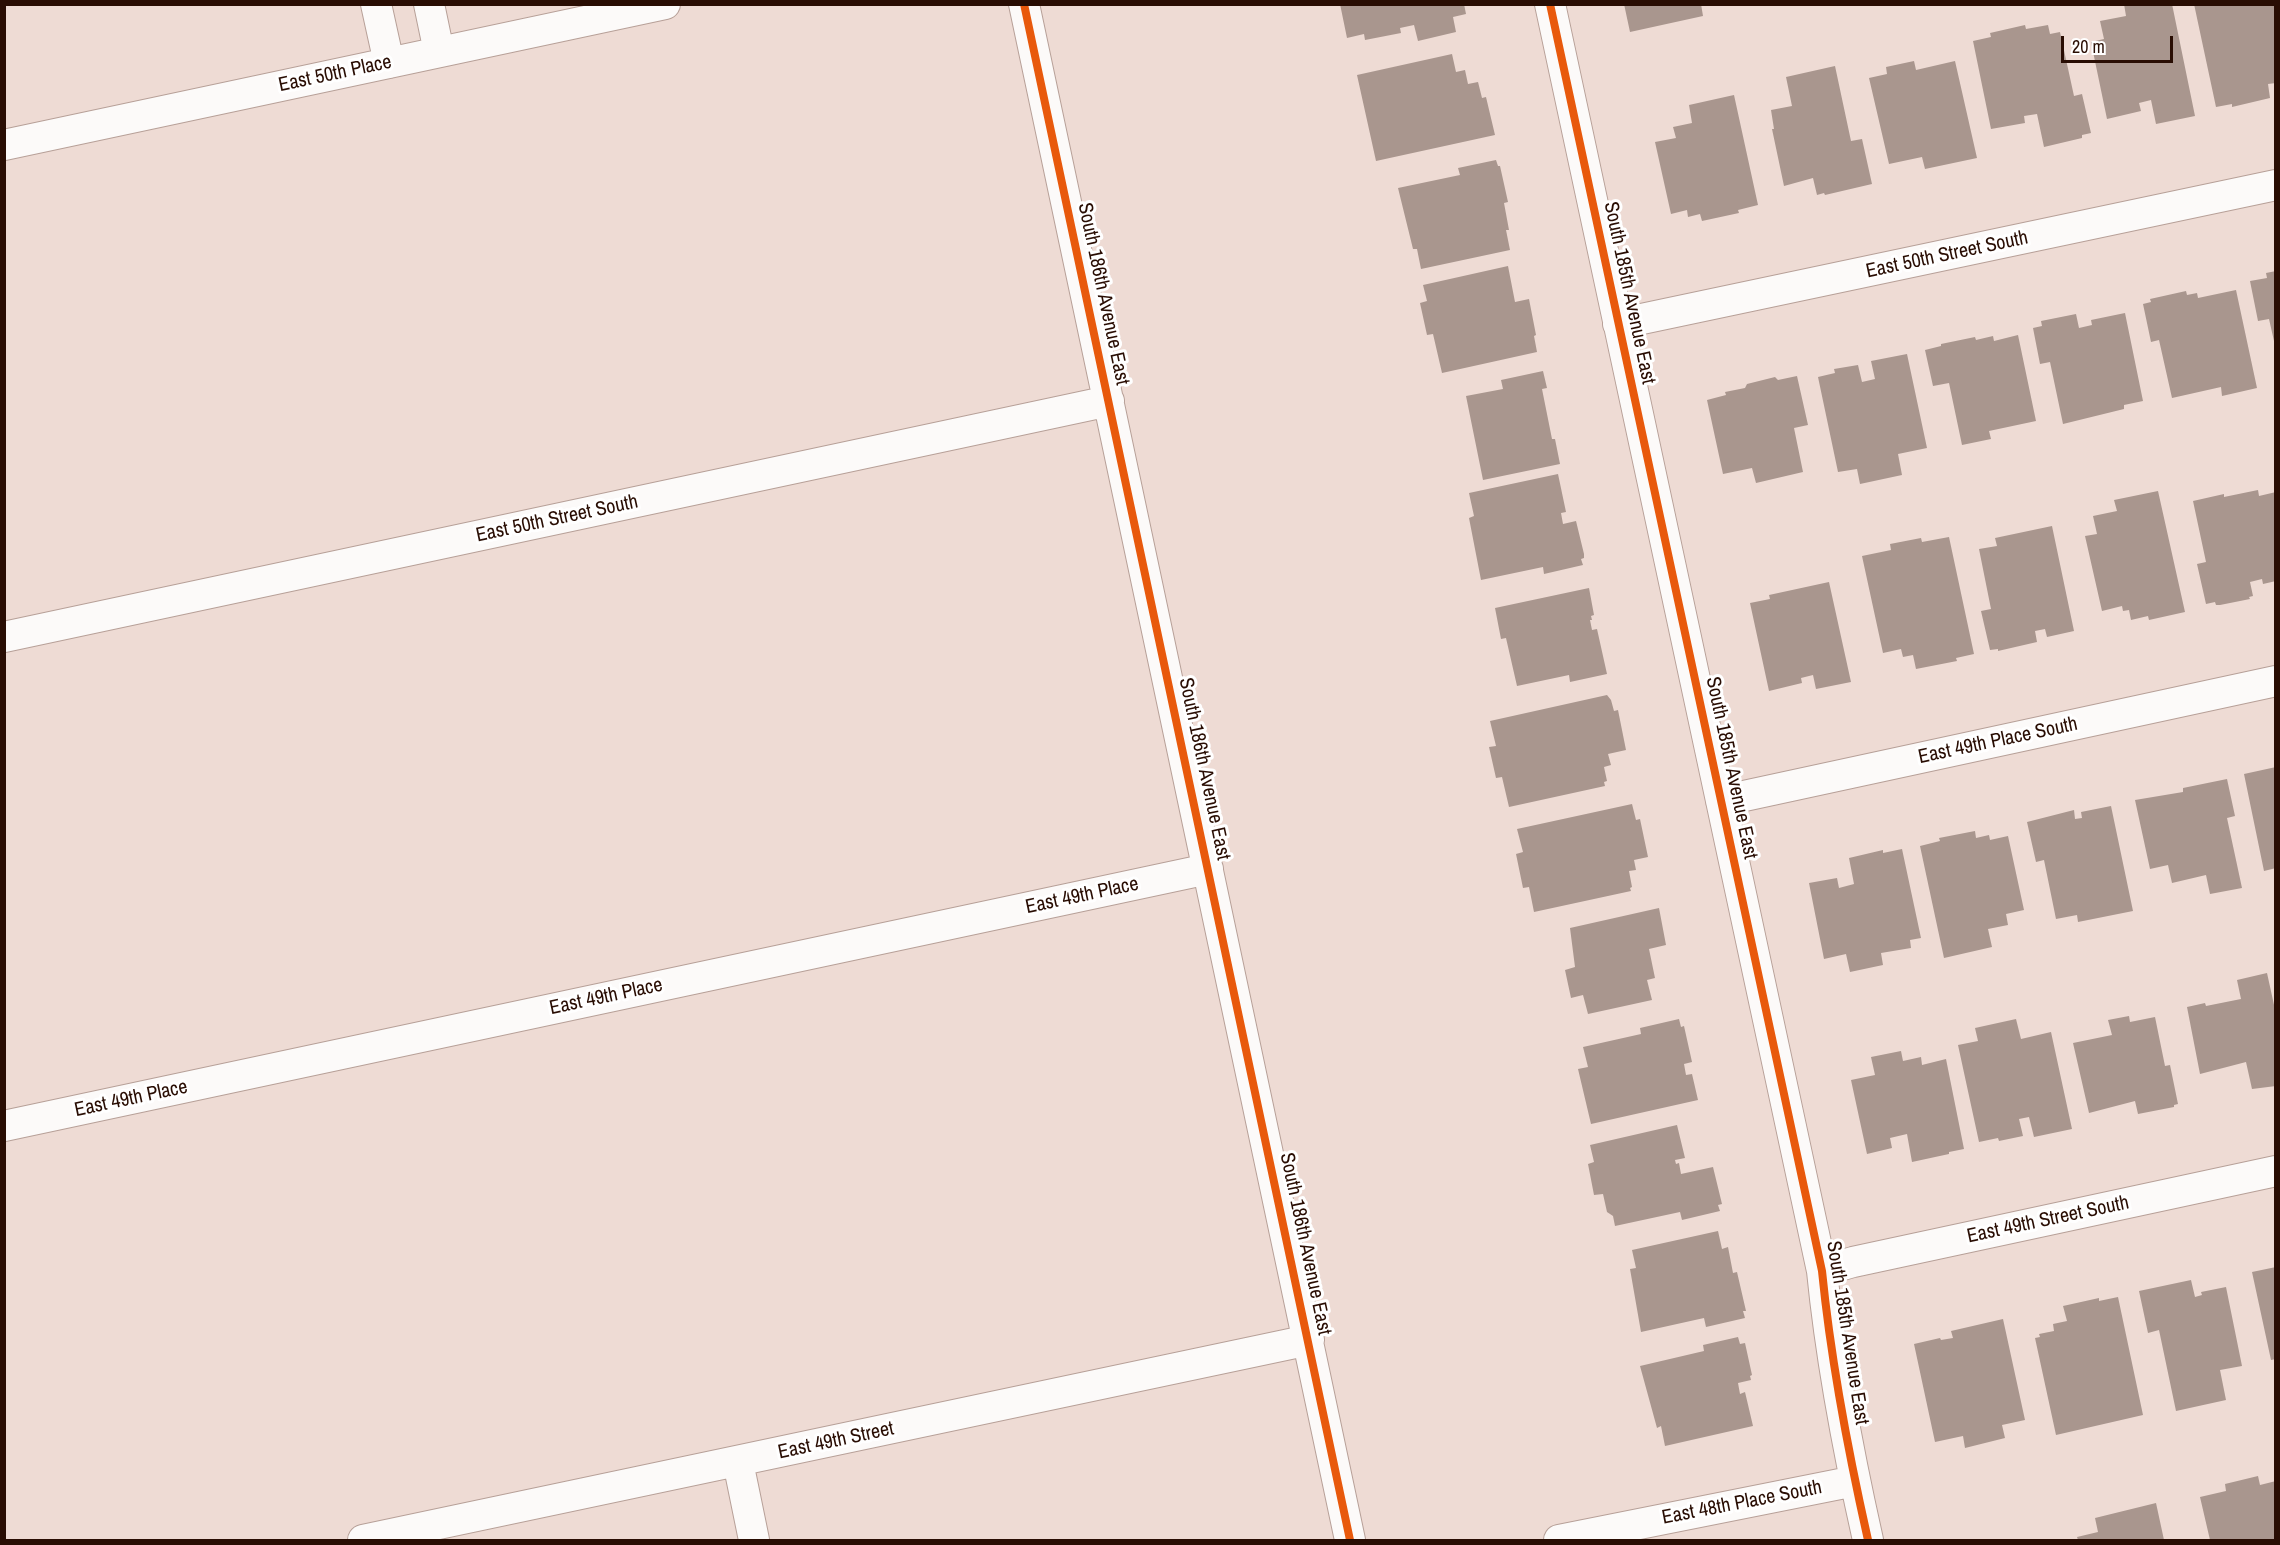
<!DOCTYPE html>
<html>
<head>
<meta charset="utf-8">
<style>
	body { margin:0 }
	#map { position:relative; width:2280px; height:1545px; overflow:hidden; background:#eedbd4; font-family:"Archivo Narrow",sans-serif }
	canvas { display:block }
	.frame { position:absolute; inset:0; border:6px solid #290d03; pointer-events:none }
	.scale { position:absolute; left:2061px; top:36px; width:112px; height:27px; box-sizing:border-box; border:3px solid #290d03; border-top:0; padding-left:8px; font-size:18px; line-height:21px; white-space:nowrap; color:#290d03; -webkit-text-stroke:4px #fff; paint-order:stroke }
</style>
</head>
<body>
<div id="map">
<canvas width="2280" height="1545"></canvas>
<div class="frame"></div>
<div class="scale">20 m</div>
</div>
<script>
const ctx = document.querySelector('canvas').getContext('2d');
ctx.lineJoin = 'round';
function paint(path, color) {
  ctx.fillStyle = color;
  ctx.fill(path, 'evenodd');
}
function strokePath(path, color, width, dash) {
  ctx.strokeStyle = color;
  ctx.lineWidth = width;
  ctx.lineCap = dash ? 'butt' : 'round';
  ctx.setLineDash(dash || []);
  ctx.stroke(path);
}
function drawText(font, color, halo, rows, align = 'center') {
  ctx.font = font + ' "Archivo Narrow",sans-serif';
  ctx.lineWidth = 6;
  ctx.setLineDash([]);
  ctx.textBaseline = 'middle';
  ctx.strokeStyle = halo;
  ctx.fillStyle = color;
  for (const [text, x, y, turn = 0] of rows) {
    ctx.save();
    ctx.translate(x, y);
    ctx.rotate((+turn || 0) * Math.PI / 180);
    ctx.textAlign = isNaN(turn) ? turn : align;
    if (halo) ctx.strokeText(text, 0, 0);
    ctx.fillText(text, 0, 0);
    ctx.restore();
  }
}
const building = new Path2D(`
	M1340 4H1464L1466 14 1453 17 1456 32 1418 41 1414 25 1400 28 1401 33 1365 40 1364 34 1347 38Z
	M1624 4H1701L1703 16 1630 32Z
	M2124 4H2172L2195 116 2156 124 2151 100 2139 103 2141 111 2107 119 2091 42 2104 39 2100 21 2126 16Z
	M2194 4H2276V83L2268 84 2270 98 2232 107V104L2216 107Z
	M2025 25 2026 29 2048 25 2050 34 2060 32 2074 96 2082 94 2091 133 2082 135V138L2044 147 2037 114 2024 116 2025 123 1991 129 1973 41 1991 37 1990 33Z
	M1452 54 1456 72 1465 70 1468 84 1478 82 1482 98 1486 97 1495 135 1376 161 1357 75Z
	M1914 61 1916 70 1955 61 1977 158 1925 169 1922 157 1889 164 1869 78 1887 74 1886 67Z
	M1835 66 1851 141 1862 139 1872 184 1825 195 1824 193 1817 195 1813 178 1784 186 1772 129H1774L1771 110 1792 106 1786 77Z
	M1734 95 1758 205 1738 210 1739 213 1702 221 1700 214 1688 217 1687 210 1671 214 1655 142 1676 138 1673 127 1692 123 1689 105Z
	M1496 160 1498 166H1500L1508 202 1504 203 1509 230H1506L1510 250 1421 269 1417 249H1413L1398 188 1460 175 1458 168Z
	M1508 266 1515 302 1529 299 1536 335 1534 336 1537 352 1442 373 1433 334 1427 335 1420 303 1427 301 1423 285Z
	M2276 271V341H2274L2269 319 2258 321 2250 281 2267 278 2266 273Z
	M2236 290 2257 388 2222 396 2221 387 2172 398 2159 340 2151 342 2143 304 2151 302 2150 299 2186 291 2187 295 2197 293 2198 298Z
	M2125 313 2143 401 2124 405V409L2063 424 2050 362 2040 364 2033 328 2042 326 2041 321 2076 314 2079 328 2092 325 2091 320Z
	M2018 335 2036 421 1989 431 1991 439 1962 445 1949 383 1933 386 1925 350 1941 346V344L1975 337 1976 340 1993 336 1994 341Z
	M1907 354 1927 448 1898 454 1902 475 1860 484 1857 469 1838 472 1818 377 1835 373 1834 369 1858 365 1862 382 1875 379 1871 361Z
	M1543 371 1547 388 1542 389 1552 439H1555L1560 464 1483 480 1466 396 1503 389 1501 380Z
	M1797 376 1808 425 1794 428 1803 472 1756 483 1752 468 1723 474 1707 400 1726 395 1725 392 1745 388 1747 384 1775 377 1778 380Z
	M1558 474 1566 512 1561 513 1563 524 1576 521 1584 554V558L1581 559 1583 565 1544 574 1543 567 1481 580 1469 518 1474 516 1469 493Z
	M2258 490 2259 496 2276 492V581L2263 584 2262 579 2250 582 2253 596 2249 597 2250 599 2220 605H2216L2215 602 2206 604 2197 564 2206 562 2193 501 2224 494V497Z
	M2158 491 2185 612 2149 620 2148 616 2131 620 2129 610 2123 611 2122 606 2102 611 2085 536 2097 534 2093 516 2117 511 2114 500Z
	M2052 526 2074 631 2047 637 2045 629 2035 631 2037 642 1998 651V649L1990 650 1981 611 1991 609 1979 549 1997 546 1995 538Z
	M1949 537 1974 654 1956 658 1957 661 1916 669 1913 655 1903 657 1901 649 1883 653 1862 556 1891 550 1890 544 1921 538 1922 542Z
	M1829 582 1851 682 1816 689 1813 675 1801 678 1802 683 1769 691 1750 603 1770 599 1769 595Z
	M1589 588 1594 615 1591 616 1592 620H1590L1592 630 1597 629 1607 674 1570 682 1569 675 1517 686 1506 638 1501 639 1495 608Z
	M1607 695 1611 700 1614 711 1618 710 1626 750 1608 754 1611 765 1604 767 1607 781 1604 782 1605 786 1509 807 1502 777 1496 778 1489 747 1496 746 1490 721Z
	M2276 767V868L2264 871 2244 774Z
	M2227 779 2235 816 2227 818 2242 888 2210 894 2206 875 2172 883 2168 865 2150 869 2135 800 2183 792V788Z
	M1632 804 1636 820 1640 819 1648 857 1634 860 1636 870 1629 871 1632 887 1630 888 1631 891 1534 912 1529 887 1523 888 1516 854 1523 852 1517 829Z
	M2111 806 2133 911 2078 922 2077 915 2056 919 2044 860 2036 862 2027 822 2074 810 2075 819 2082 818 2081 812Z
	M1975 831 1976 838 1989 835 1990 840 2008 836 2024 910 2006 914 2008 925 1988 929 1992 947 1944 958 1920 846 1940 841 1939 838Z
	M1902 849 1921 938 1910 940 1911 948 1881 953 1883 965 1850 972 1846 954 1824 959 1809 883 1837 878 1839 888 1854 884 1849 858 1883 850V853Z
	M1659 908 1666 945 1649 949 1655 978 1647 980 1652 1000 1588 1014 1583 995 1571 998 1565 970 1575 967 1570 928Z
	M2267 973 2276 1014V1086L2252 1089 2246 1062 2200 1074 2187 1007 2205 1003 2206 1006 2241 999 2237 980Z
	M2129 1016 2130 1022 2155 1017 2165 1066 2170 1065 2178 1104 2174 1105V1107L2138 1114 2135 1101 2089 1113 2073 1043 2112 1035 2108 1020Z
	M1679 1019 1681 1027 1684 1026 1692 1062 1684 1064 1686 1075 1692 1074 1698 1100 1591 1124 1578 1069 1588 1067 1583 1047 1641 1034 1640 1028Z
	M2016 1019 2021 1039 2051 1032 2072 1129 2034 1137 2029 1117 2019 1119 2023 1136 1999 1141 1998 1138 1979 1142 1958 1045 1978 1041 1975 1028Z
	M1901 1051 1903 1061 1921 1057 1922 1065 1946 1059 1964 1149 1949 1152V1154L1912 1162 1907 1134 1890 1138 1892 1148 1867 1154 1851 1080 1875 1075 1871 1057Z
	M1677 1125 1685 1158 1675 1160 1676 1164 1679 1163 1681 1174 1713 1167 1722 1204 1718 1205 1720 1211 1682 1220 1680 1212 1615 1226 1613 1216 1607 1212 1603 1194 1594 1195 1588 1164 1594 1162 1590 1145Z
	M1718 1231 1722 1249 1728 1247 1733 1273 1737 1272 1746 1311H1743L1745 1318 1706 1327 1704 1318 1641 1332 1630 1269 1636 1268 1632 1250Z
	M2276 1267V1359L2271 1360 2252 1272Z
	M2191 1280 2195 1297 2202 1295 2201 1292 2226 1287 2242 1366 2220 1370 2226 1400 2176 1411 2159 1330 2148 1333 2139 1291Z
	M2118 1297 2143 1415 2056 1435 2035 1338 2040 1337 2039 1334 2054 1331 2053 1324 2067 1321 2063 1306 2099 1298V1301Z
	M2003 1319 2025 1420 2002 1425 2005 1438 1965 1448 1963 1436 1935 1442 1914 1344 1940 1338 1941 1340 1953 1338 1951 1331Z
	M1738 1337 1740 1344 1745 1343 1752 1375 1750 1376 1751 1380 1738 1383 1740 1394 1745 1392 1753 1426 1665 1446 1661 1426 1657 1428 1640 1366 1704 1351 1703 1345Z
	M2258 1476 2260 1485 2276 1481V1540H2210L2200 1497 2226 1491 2225 1484Z
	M2156 1503 2164 1540H2078L2077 1537 2098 1532 2095 1518Z`);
const street = new Path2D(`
	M376 4 389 63
	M429 4 439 52
	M1024 4 1350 1540
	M1550 4 1822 1271C1831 1362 1848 1451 1868 1540
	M4 145 665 4
	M1618 324 2276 185
	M4 637 1109 401
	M1721 801 2276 681
	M4 1126 1208 869
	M1822 1271 1853 1262 2276 1171
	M738 1462 754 1540
	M363 1540 1309 1340
	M1559 1540 1855 1481`);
const cycleway = new Path2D(`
	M1024 4 1350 1540
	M1550 4 1822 1271C1831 1362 1848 1451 1868 1540`);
const streetNames = [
	["East 50th Place",335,74,-12],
	["East 50th Street South",1947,255,-12],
	["South 185th Avenue East",1629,293,78],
	["South 186th Avenue East",1103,294,78],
	["East 50th Street South",557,519,-12],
	["East 49th Place South",1998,741,-12],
	["South 185th Avenue East",1731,768,78],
	["South 186th Avenue East",1204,769,78],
	["East 49th Place",1082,896,-12],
	["East 49th Place",606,997,-12],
	["East 49th Place",131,1099,-12],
	["East 49th Street South",2048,1220,-12],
	["South 186th Avenue East",1305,1244,78],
	["South 185th Avenue East",1847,1333,81],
	["East 49th Street",836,1441,-12],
	["East 48th Place South",1742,1503,-11]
];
paint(building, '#a9968e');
strokePath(street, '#b7a098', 32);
strokePath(street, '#fcfaf9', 30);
strokePath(cycleway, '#e8590c', 8);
drawText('20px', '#290d03', '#fff', streetNames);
</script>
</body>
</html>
